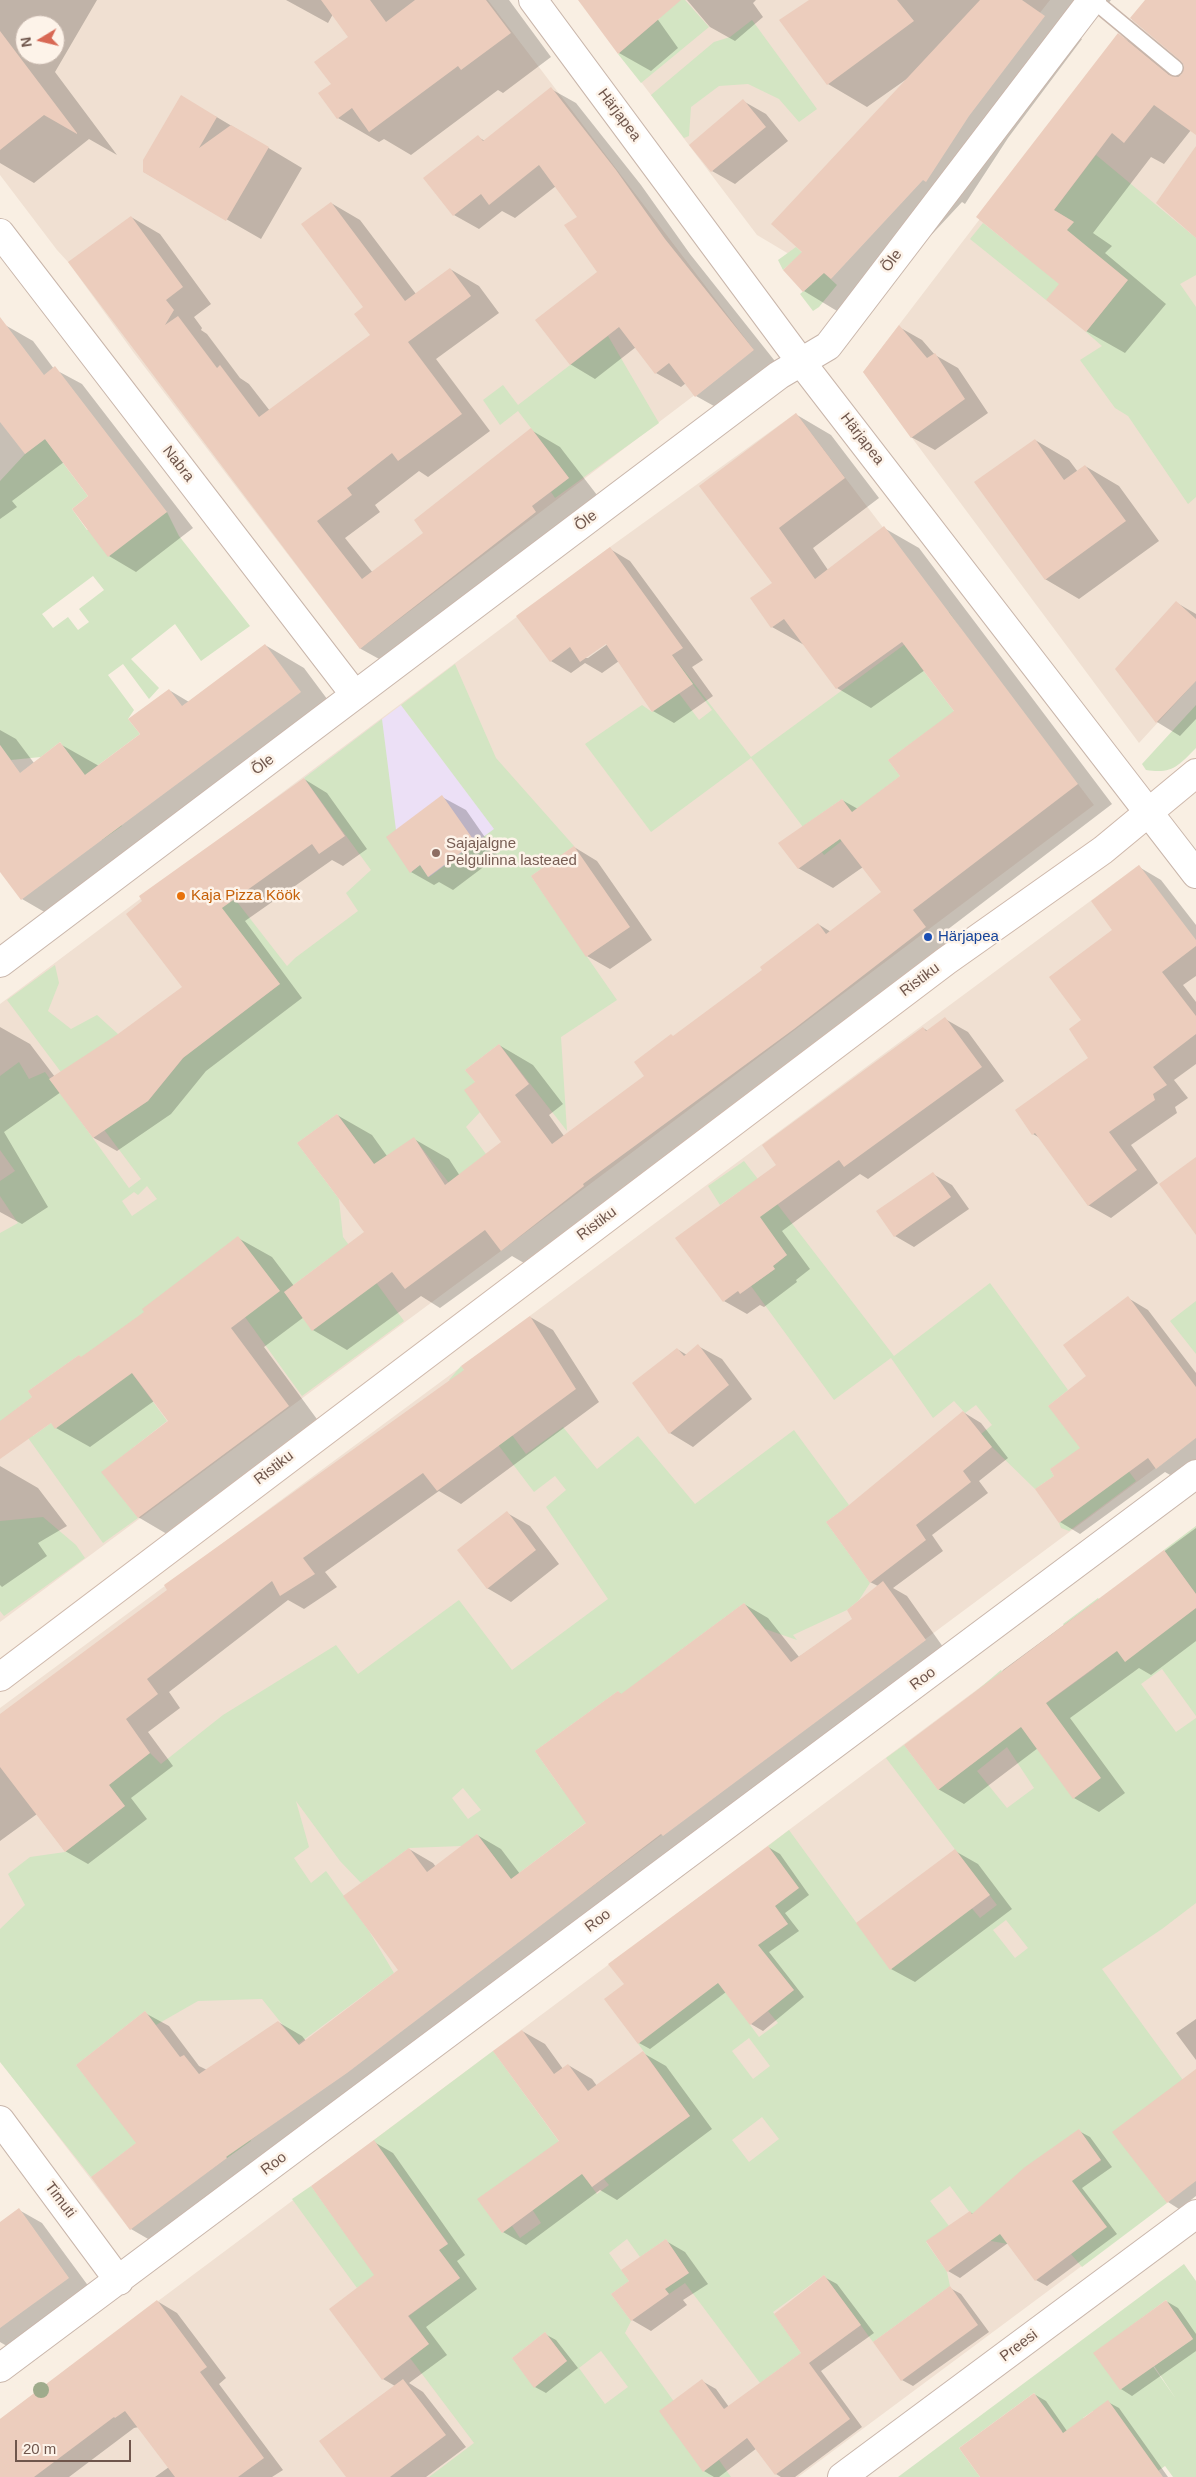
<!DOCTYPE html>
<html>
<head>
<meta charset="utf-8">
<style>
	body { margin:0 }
	#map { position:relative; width:1196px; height:2477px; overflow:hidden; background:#f9efe3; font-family:Helvetica,sans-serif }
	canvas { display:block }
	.north { position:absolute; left:15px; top:15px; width:50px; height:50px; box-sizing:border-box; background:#fdf3e9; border:1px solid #c4b4aa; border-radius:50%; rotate:261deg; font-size:14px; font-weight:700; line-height:20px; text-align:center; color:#6f564c }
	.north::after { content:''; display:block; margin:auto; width:18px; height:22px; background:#d86854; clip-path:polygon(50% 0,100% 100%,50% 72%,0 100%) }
	.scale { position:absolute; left:15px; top:2440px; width:116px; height:22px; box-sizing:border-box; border:2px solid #6f564c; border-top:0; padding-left:6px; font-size:15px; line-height:18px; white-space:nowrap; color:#6f564c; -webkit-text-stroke:4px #fdf3e9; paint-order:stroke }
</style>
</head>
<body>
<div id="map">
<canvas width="1196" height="2477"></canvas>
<div class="north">N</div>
<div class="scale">20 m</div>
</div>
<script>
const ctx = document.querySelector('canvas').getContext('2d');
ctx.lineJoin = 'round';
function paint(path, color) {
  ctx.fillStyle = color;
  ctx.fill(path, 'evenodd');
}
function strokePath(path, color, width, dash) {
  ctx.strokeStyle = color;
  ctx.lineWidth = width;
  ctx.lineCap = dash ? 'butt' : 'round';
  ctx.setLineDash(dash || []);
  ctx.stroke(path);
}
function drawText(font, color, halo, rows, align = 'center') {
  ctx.font = font + ' Helvetica,sans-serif';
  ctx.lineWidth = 5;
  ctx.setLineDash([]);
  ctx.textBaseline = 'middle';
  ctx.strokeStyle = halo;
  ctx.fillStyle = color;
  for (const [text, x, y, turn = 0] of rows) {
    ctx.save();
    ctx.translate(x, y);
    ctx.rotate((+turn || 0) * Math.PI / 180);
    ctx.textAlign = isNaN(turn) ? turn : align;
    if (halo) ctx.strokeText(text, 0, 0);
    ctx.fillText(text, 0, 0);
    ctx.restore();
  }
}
const residential = new Path2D(`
	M0 0H488L754 350 360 649 134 353 68 262 57 250 0 175ZM25 25H55V55H25Z
	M579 0H1050L831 279 757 235Z
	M1147 0H1196V681L1139 743 863 372Z
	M796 413 1094 805 501 1251 0 1622V1004L610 547Z
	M1139 865 1196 941V1438L130 2230 0 2061V1708Z
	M1196 1526V2181L798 2477H0V2419Z`);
const education = new Path2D(`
	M401 705 531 876 452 978 304 778Z`);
const green = new Path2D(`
	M646 0H685L709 27 641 83 618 54 660 18Z
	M752 20 817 109 799 122 779 99 748 84 719 86 691 107 689 136 684 138 651 95 714 42 730 37Z
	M1096 155 1196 238V275L1180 284 1196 307V497L1188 504 1128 416 1115 408 1080 360 1102 346 1086 332 1127 281 1046 300 970 239 983 223 1022 254 1043 230 1074 222 1054 210Z
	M796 247 837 285 819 307 813 311 800 294 812 284 792 262 783 270 778 260Z
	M608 336 659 423 555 498 551 492 569 478 518 411 500 425 483 400 503 385 518 405Z
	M45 439 88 496 72 509 87 530 167 512 179 536 250 626 201 661 175 624 131 659 159 688 149 699 123 664 108 675 134 710 128 719 140 734 85 775 122 826 102 840 56 775 74 761 60 742 41 757 11 760 0 745V481L25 454ZM93 576 104 590 79 609 89 622 78 630 68 617 53 628 42 614Z
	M949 612 963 632 919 665 962 722 1006 689 1019 708 957 754 954 755 933 727 888 760 900 776 874 796 883 808 824 855 751 758 651 832 585 744 642 705 652 712 665 703 661 663 672 655 751 757ZM691 682 712 710 699 720 678 692ZM842 799 860 825 824 850 806 824Z
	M455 664 496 758 574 846 531 876 617 1000 561 1037 567 1131 499 1044 465 1070 475 1082 480 1112 466 1127 486 1154 449 1183 414 1138 378 1169 337 1114 297 1143 339 1199 343 1237 404 1321 302 1396 245 1317 170 1346 107 1339 167 1421 102 1472 138 1518 103 1543 21 1428 0 1440V1233L18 1223 0 1196V1181L15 1171 0 1150V1076L19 1062 29 1079 45 1072 129 1188 141 1179 7 1000 55 965 59 983 48 1011 71 1029 97 1015 118 1034 127 1115 148 1101 184 1057 280 984 248 942 217 911 234 898 287 966 295 958 358 911 346 893 371 870 304 778 382 719 396 830 403 841 411 872 420 865 429 877 494 829 401 705ZM147 1186 157 1199 132 1216 122 1201 134 1192 138 1195ZM328 1259 356 1299 312 1330 284 1292ZM79 1355 106 1392 56 1428 51 1423 33 1436 15 1410 32 1397 28 1391Z
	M1196 705V748C1178 766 1173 774 1146 770L1142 764Z
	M744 1161 894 1356 990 1283 1068 1390 1048 1406 1098 1430 1136 1481 1069 1531 1061 1528 1059 1523 1119 1479 1099 1451 1067 1458 1050 1469 1054 1476 1035 1489 992 1447 981 1434 992 1425 976 1405 965 1413 954 1401 933 1418 891 1358 834 1400 751 1286 775 1269 773 1266 787 1255 740 1191 720 1205 708 1186Z
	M1196 1301V1354L1170 1321Z
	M461 1366 526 1454 563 1427 597 1469 638 1436 695 1504 794 1430 849 1505 826 1522 870 1583 859 1600 847 1610 793 1635 797 1640 765 1629 744 1603 659 1666 624 1698 618 1691 535 1751 561 1788 592 1818 511 1879 477 1834 462 1846 409 1848 361 1883 340 1861 296 1801 309 1847 294 1858 311 1883 326 1871 369 1931 394 1973 298 2044 262 1999 198 2001 156 2025 145 2011 76 2065 110 2108 183 2082 197 2072 251 2141 227 2158 187 2105 91 2177 0 2062V1929L25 1905 8 1874 30 1857 65 1852 125 1806 109 1785 150 1753 161 1764 223 1715 336 1645 358 1674 459 1600 512 1670 608 1599 546 1507 566 1490 555 1476 534 1492 449 1380ZM463 1788 481 1810 468 1819 452 1798Z
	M43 1517 76 1545 85 1558 4 1616 0 1611V1521Z
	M1196 1526V1594L1164 1550Z
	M1098 1598 1138 1651 1196 1608V1716L1162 1669 1141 1684 1176 1732 1196 1718V1903L1162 1929 1102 1969 1196 2098 1113 2132 1167 2203 1082 2267 1071 2254 1106 2227 1008 2244 991 2241 950 2186 930 2201 949 2226 926 2242 947 2272 950 2286 873 2342 824 2275 773 2312 801 2353 760 2383 685 2283 669 2294 665 2289 689 2273 666 2239 640 2257 627 2239 609 2253 629 2281 611 2294 631 2321 625 2333 685 2417 703 2472 719 2460 731 2477H429L474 2443 410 2358 429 2344 409 2316 460 2278 439 2250 448 2243 438 2230 357 2288 292 2199 311 2186 349 2239 374 2140 493 2051 597 2194 609 2185 604 2179 690 2116 634 2038 708 1968 759 2037 778 2023 768 2011 794 1990 766 1955 750 1951 788 1924 775 1906 798 1888 768 1846 789 1830 890 1969 943 1930 963 1898 980 1918 997 1905 886 1758 904 1745 938 1790 1001 1742 968 1698 1001 1670 1033 1713 1095 1668 1063 1624ZM1007 1747 1034 1788 1007 1808 977 1771ZM1006 1920 1028 1948 1015 1958 993 1930ZM749 2038 770 2066 753 2079 732 2051ZM762 2117 779 2139 749 2162 732 2140ZM1079 2129 1101 2161 1079 2175ZM478 2199 532 2209 541 2223 520 2238 512 2226 502 2233ZM545 2332 567 2361 534 2387 512 2358ZM601 2351 628 2387 605 2404 579 2368Z
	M1184 2264 1196 2281V2477H1173L1165 2466 1158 2471 1108 2432 1093 2411 1083 2418 1102 2445 999 2477 1062 2431 1034 2393 959 2448 980 2477H898ZM1166 2300 1193 2339 1154 2366 1176 2399 1127 2329Z`);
const shadow = new Path2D(`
	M0 0H97L55 72 117 155 89 139 34 183 0 163ZM25 25H55V55H25Z
	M286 0H509L551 57 503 93 498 90 411 155 384 139 379 142 338 118 350 37 333 14 328 23Z
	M580 0H644L678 48 651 71 619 53Z
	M687 0H756L753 3 763 17 735 41 710 27Z
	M811 0H1111L1080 38 1082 39 1008 138 965 204 962 202 870 301 842 314 804 291V252L911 76 867 107 828 84 781 21Z
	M1147 0H1196V134L1191 130 1164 164 1151 157 1093 233 1112 246 1105 253 1166 304 1125 353 1086 331 1061 284 978 217 1118 35 1157 57 1181 76 1184 74 1185 65Z
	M551 89 576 103 641 185 690 254 778 365 721 410 696 396 686 383 681 387 656 373 636 347 595 379 570 364 598 272 579 217 556 186 515 218 502 211 479 229 454 215 478 137 485 141Z
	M743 101 766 114 788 141 735 184 712 171Z
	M215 116 302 168 261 239 144 172Z
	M331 203 360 220 416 294 450 269 479 286 499 313 436 359 490 431 428 477 419 471 375 505 380 512 345 538 373 573 425 533 531 430 560 447 597 495 390 665 361 649 70 262 131 217 160 234 211 304 194 317 202 328 201 330 207 334 240 378 249 384 270 411 372 335Z
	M5 325 33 341 54 369 82 384 193 528 136 572 109 556 90 496 64 462 12 501 17 507 0 519V329Z
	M899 327 922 340 935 355 958 368 988 413 935 450 911 437Z
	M797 415 831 435 879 498 813 548 828 570 884 528 919 548 1112 804 947 930 960 947 536 1270 512 1256 440 1308 421 1296 347 1350 313 1330 304 1317 264 1347 322 1426 172 1537 138 1517 169 1421 154 1401 90 1447 56 1428 82 1358 146 1312 238 1238 272 1257 294 1286 365 1233 337 1115 372 1135 387 1156 414 1139 449 1159 460 1176 503 1142 476 1083 499 1045 533 1065 563 1104 549 1115 564 1136 646 1076 674 1037 764 970 818 924 831 932 883 892 863 867 833 888 798 868 842 800 858 809 902 777 956 711 925 670 871 708 837 688 806 646 772 627 774 583 701 487Z
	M1035 440 1069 460 1078 472 1085 466 1119 486 1159 541 1079 599 1045 579Z
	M610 549 630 561 703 660 692 667 713 696 674 723 653 711 619 661 602 673 585 663 571 673 551 661ZM610 639 612 641 588 658H583Z
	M1177 603 1196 614V719L1180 736 1157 722 1117 669Z
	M265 645 304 668 339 715 60 921 22 899 0 869V730L16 739 34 763 60 744 99 766 142 734 169 690 189 702Z
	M304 779 327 793 367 849 343 866 332 860 245 921 302 998 206 1071 171 1114 117 1151 94 1138 61 1092 4 1132 48 1207 22 1224 0 1212V1027L30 1044 55 1077 119 1035 184 987 128 914Z
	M442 797 466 810 498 856 453 890 439 882 434 885 411 872Z
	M574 847 597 861 652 940 610 969 587 956Z
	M1139 867 1161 880 1196 925V976L1183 985 1196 1002V1064L1174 1080 1188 1098 1175 1107 1177 1113 1131 1145 1158 1183 1111 1218 1088 1205 1040 1138 1033 1134 1090 1058 1083 1020Z
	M945 1019 968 1032 1004 1081 868 1179 860 1174 782 1231 810 1269 796 1280 797 1282 764 1307 760 1305 747 1314 724 1301 777 1165 923 1028 928 1031Z
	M933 1174 952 1185 969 1209 914 1247 895 1236Z
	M1128 1298 1148 1310 1196 1373V1465L1177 1479 1165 1472 1080 1534 1060 1522 1056 1476 1082 1449 1088 1376Z
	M530 1317 553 1330 599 1402 461 1504 439 1491 325 1572 337 1587 304 1609 288 1600 169 1692 180 1708 148 1732 173 1766 131 1798 147 1819 88 1864 65 1851 37 1814 0 1841V1716L466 1370Z
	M698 1346 722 1359 752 1399 693 1447 670 1433 634 1383 677 1349 687 1355Z
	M963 1412 981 1423 1008 1458 979 1481 988 1493 932 1535 943 1551 893 1588 907 1596 948 1654 155 2243 131 2229 93 2177 138 2144 145 2013 169 2026 199 2066 207 2070 278 2022 302 2036 306 2041 400 1970 409 1849 433 1863 436 1867 477 1835 501 1849 520 1874 588 1823 618 1692 622 1695 744 1604 768 1618 799 1657 854 1619 878 1586 870 1582 850 1506Z
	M0 1466 38 1488 67 1526 38 1543 47 1556 2 1587 0 1585Z
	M507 1513 530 1526 559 1564 511 1602 487 1588Z
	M1196 1528V1641L1151 1675 1139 1668 1070 1718 1125 1793 1099 1812 1074 1798 1038 1748 964 1804 938 1789 1003 1670Z
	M768 1847 780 1854 809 1895 785 1913 799 1931 769 1952 804 1997 763 2031 751 2024 726 1992 650 2049 639 2043 626 1984Z
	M955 1851 978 1864 1012 1909 915 1982 891 1969Z
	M1196 2019V2060L1176 2033Z
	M522 2031 545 2044 563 2069 568 2065 592 2079 597 2086 643 2053 666 2066 712 2129 617 2200 600 2190 526 2245 503 2232 560 2142Z
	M1079 2131 1090 2137 1112 2167 1082 2188 1117 2234 1047 2286 1036 2280 1008 2243 960 2278 948 2271 970 2212 973 2214Z
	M1196 2134V2196L1179 2209 1168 2202Z
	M374 2142 393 2153 465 2255 457 2261 477 2289 426 2327 447 2355 409 2383 423 2392 466 2447 426 2477H348L395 2386 383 2379 376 2275Z
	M19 2210 42 2223 92 2291 12 2349 0 2342V2223Z
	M666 2241 685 2252 708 2284 683 2300 687 2305 651 2331 632 2320 613 2294 631 2281Z
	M824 2277 837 2284 874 2333 821 2371 862 2427 795 2477H781L776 2474 757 2448 719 2477H714L704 2471 702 2381 716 2389 729 2407 803 2353Z
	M950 2288 961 2294 989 2332 913 2386 902 2380Z
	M157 2301 177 2313 226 2378 219 2384 283 2470 272 2477H155L169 2467 139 2427 134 2428 69 2477H0V2420Z
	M1166 2301 1178 2308 1196 2334V2351L1132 2396 1121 2389Z
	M545 2334 556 2340 578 2368 546 2393 535 2387Z
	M1034 2394 1046 2401 1067 2431 1108 2402 1119 2408 1168 2477H982Z`);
const building = new Path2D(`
	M321 0H370L386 22 415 0H486L511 33 461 70 458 66 369 132 352 108 337 119 318 93 331 84 314 62 348 37Z
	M578 0H681L618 54Z
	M809 0H897L914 21 827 85 779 20Z
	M980 0H1022L1045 16 969 116 926 182 923 180 831 279 824 273 803 292 783 270 802 252 771 224Z
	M1145 0H1196V135L1154 105 1124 143 1112 133 1054 210 1074 222 1067 230 1128 280 1086 332 1046 300 1059 284 976 217 1118 33 1169 75 1178 77 1182 74 1184 65 1181 61 1130 18Z
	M0 31 77 133V134L44 115 0 150Z
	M551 87 616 170 665 239 754 350 695 397 669 363 655 374 619 327 570 365 535 320 597 272 564 225 577 217 539 165 489 205 481 194 453 216 423 178 478 135 483 141Z
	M181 95 217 117 199 148 231 125 269 147 226 221 143 172V160Z
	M743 99 766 127 711 172 689 145Z
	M1196 146V238L1156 203Z
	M331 202 405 301 450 268 471 296 408 342 462 414 398 461 392 453 347 488 352 495 317 521 362 579 423 533 414 520 531 428 569 478 532 506 536 512 360 649 68 262 131 216 183 287 166 300 174 310 165 325 178 316 217 368 220 365 259 417 370 335 354 314 363 307 301 224Z
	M0 317 44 375 55 366 167 512 108 557 72 509 88 496 45 439 25 454 0 422Z
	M899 325 927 358 935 353 965 399 911 438 863 372Z
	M796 413 845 478 779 528 815 579 884 526 1078 784 913 910 926 927 794 1029 583 1184 584 1186 501 1251 485 1230 405 1289 392 1272 312 1331 284 1292 364 1232 297 1143 337 1114 374 1164 414 1137 445 1185 501 1142 464 1090 475 1082 465 1070 499 1044 529 1084 515 1095 552 1144 644 1076 634 1062 671 1034 673 1036 762 970 760 967 818 923 826 934 881 892 840 839 798 869 778 843 842 799 852 812 900 776 888 760 954 711 902 642 836 689 784 619 771 628 750 598 772 583 699 486Z
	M1035 439 1064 480 1085 465 1126 521 1045 580 974 482Z
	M610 547 683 648 672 655 693 684 652 712 606 644 580 662 570 647 550 662 516 616Z
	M1176 601 1196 619V681L1156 723 1115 669Z
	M265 644 301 692 21 900 0 872V745L20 773 60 742 85 775 140 734 128 719 169 689 182 706Z
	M304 778 345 836 319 854 312 844 222 908 280 984 183 1058 148 1101 93 1138 49 1079 118 1034 182 987 126 914 142 901 139 896Z
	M442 795 475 842 428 877 420 865 410 873 386 837Z
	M574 846 630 927 586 957 531 876Z
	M1139 865 1196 940V946L1162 972 1196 1016V1034L1153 1067 1167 1085 1153 1094 1155 1100 1109 1132 1137 1170 1088 1206 1035 1133 1032 1135 1015 1110 1088 1058 1069 1029 1081 1020 1049 977 1112 930 1091 901Z
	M945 1017 982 1067 844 1167 839 1160 760 1217 787 1255 773 1266 775 1269 740 1294 738 1291 723 1302 675 1238 776 1165 762 1145 923 1027 926 1031Z
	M1196 1157V1235L1159 1184Z
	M933 1172 951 1197 894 1237 876 1211Z
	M238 1236 280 1291 231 1328 289 1406 138 1518 101 1472 168 1421 132 1373 55 1429 51 1423 0 1459V1421L32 1397 28 1391 79 1355 81 1357 144 1312 142 1309Z
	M1128 1296 1196 1387V1438L1156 1469 1148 1458 1059 1523 1035 1489 1054 1476 1050 1469 1080 1448 1048 1406 1086 1376 1063 1345Z
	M530 1316 576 1389 437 1491 423 1473 303 1558 315 1574 280 1596 272 1581 147 1679 158 1694 126 1719 150 1753 109 1785 125 1806 65 1852 0 1767V1714L167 1590 164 1585 464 1370 461 1366Z
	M698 1344 729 1385 669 1434 632 1383 677 1348 684 1356Z
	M963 1411 992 1447 963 1471 971 1482 916 1525 926 1540 870 1583 826 1522 849 1505Z
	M507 1511 536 1550 487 1589 457 1550Z
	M1164 1550 1196 1594V1608L1125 1662 1117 1651 1046 1703 1101 1778 1073 1799 1021 1727 938 1790 904 1745Z
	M883 1581 926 1640 663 1836 661 1834 347 2073 226 2157 227 2158 130 2230 91 2177 136 2143 76 2065 145 2011 180 2057 184 2055 199 2074 278 2021 299 2045 398 1970 343 1896 409 1848 427 1872 477 1834 511 1879 586 1823 535 1751 618 1691 621 1694 744 1603 791 1662 852 1619 847 1610Z
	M768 1846 799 1888 775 1906 788 1924 758 1945 794 1990 750 2025 718 1983 638 2044 604 1999 624 1984 608 1964Z
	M955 1849 990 1895 890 1970 856 1923Z
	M522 2030 554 2074 568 2064 588 2091 643 2051 690 2116 592 2187 582 2174 502 2233 477 2199 559 2141 493 2051Z
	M1196 2069V2181L1167 2203 1112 2132Z
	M1079 2129 1101 2160 1072 2181 1107 2227 1035 2281 1000 2234 947 2272 926 2241 970 2211 972 2214 1025 2167Z
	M374 2140 448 2244 439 2250 460 2278 408 2316 429 2344 382 2380 329 2309 374 2275 311 2186Z
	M19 2208 69 2278 0 2328V2222Z
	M666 2239 689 2273 665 2289 669 2294 631 2321 611 2294 629 2281 621 2270Z
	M824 2275 861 2325 809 2363 850 2419 775 2475 747 2438 703 2472 659 2411 702 2379 724 2409 801 2353 774 2314Z
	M950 2286 978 2325 901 2381 873 2342Z
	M157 2300 207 2367 200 2372 264 2458 238 2477H175L125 2411 115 2418 114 2417 34 2477H0V2419Z
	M1166 2300 1193 2339 1120 2390 1093 2353Z
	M545 2332 567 2361 534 2388 512 2358Z
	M403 2379 446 2435 390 2477H346L319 2441Z
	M1034 2393 1063 2433 1108 2400 1163 2477H980L959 2448Z`);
const lane = new Path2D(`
	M1093 0 1175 68`);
const street = new Path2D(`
	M533 0 801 362 1196 874
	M0 233 355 695
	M0 963 779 375 828 346 1092 0
	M0 2120 119 2281
	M0 2368 1196 1474
	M842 2477 1196 2214`);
const secondary = new Path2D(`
	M0 1677 946 961 1103 850 1196 773`);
const trees = [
	[41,2390]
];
const markers = [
	[436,853,5,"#8d6e63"],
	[181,896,5,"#e8710a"],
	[928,937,5,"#1a4fb4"]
];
const streetNames = [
	["Härjapea",619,115,53],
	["Õle",892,261,-53],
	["Härjapea",862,439,52],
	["Nabra",178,464,52],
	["Õle",586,521,-37],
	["Õle",263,765,-37],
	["Ristiku",920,980,-37],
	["Ristiku",597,1224,-37],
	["Ristiku",274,1468,-38],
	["Roo",923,1679,-37],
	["Roo",598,1921,-37],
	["Roo",274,2164,-37],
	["Timuti",60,2200,53],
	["Preesi",1019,2346,-37]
];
const educationNames = [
	["Sajajalgne",446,844],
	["Pelgulinna lasteaed",446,861]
];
const foodNames = [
	["Kaja Pizza Köök",191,896]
];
const transitNames = [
	["Härjapea",938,937]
];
paint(residential, '#f0e0d2');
paint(education, '#ece0f6');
paint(green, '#d3e5c3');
paint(shadow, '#0003');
paint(building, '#eccdbd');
strokePath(lane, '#c9b6ab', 18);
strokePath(street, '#c9b6ab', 30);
strokePath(secondary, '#ceb8ab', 30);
strokePath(lane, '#fff', 15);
strokePath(street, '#fff', 28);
strokePath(secondary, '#fff', 28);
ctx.fillStyle = '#9fab8c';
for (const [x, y] of trees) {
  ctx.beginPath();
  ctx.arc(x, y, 8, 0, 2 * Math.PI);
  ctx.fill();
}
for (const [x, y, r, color] of markers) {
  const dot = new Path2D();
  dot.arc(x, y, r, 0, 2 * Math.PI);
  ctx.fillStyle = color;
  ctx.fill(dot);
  strokePath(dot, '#fdf3e9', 2);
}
drawText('15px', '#6f564c', '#fdf3e9', streetNames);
drawText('15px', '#785e54', '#fdf3e9', educationNames, 'left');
drawText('15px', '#c56008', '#fdf3e9', foodNames, 'left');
drawText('15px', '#164399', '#fdf3e9', transitNames, 'left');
</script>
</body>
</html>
